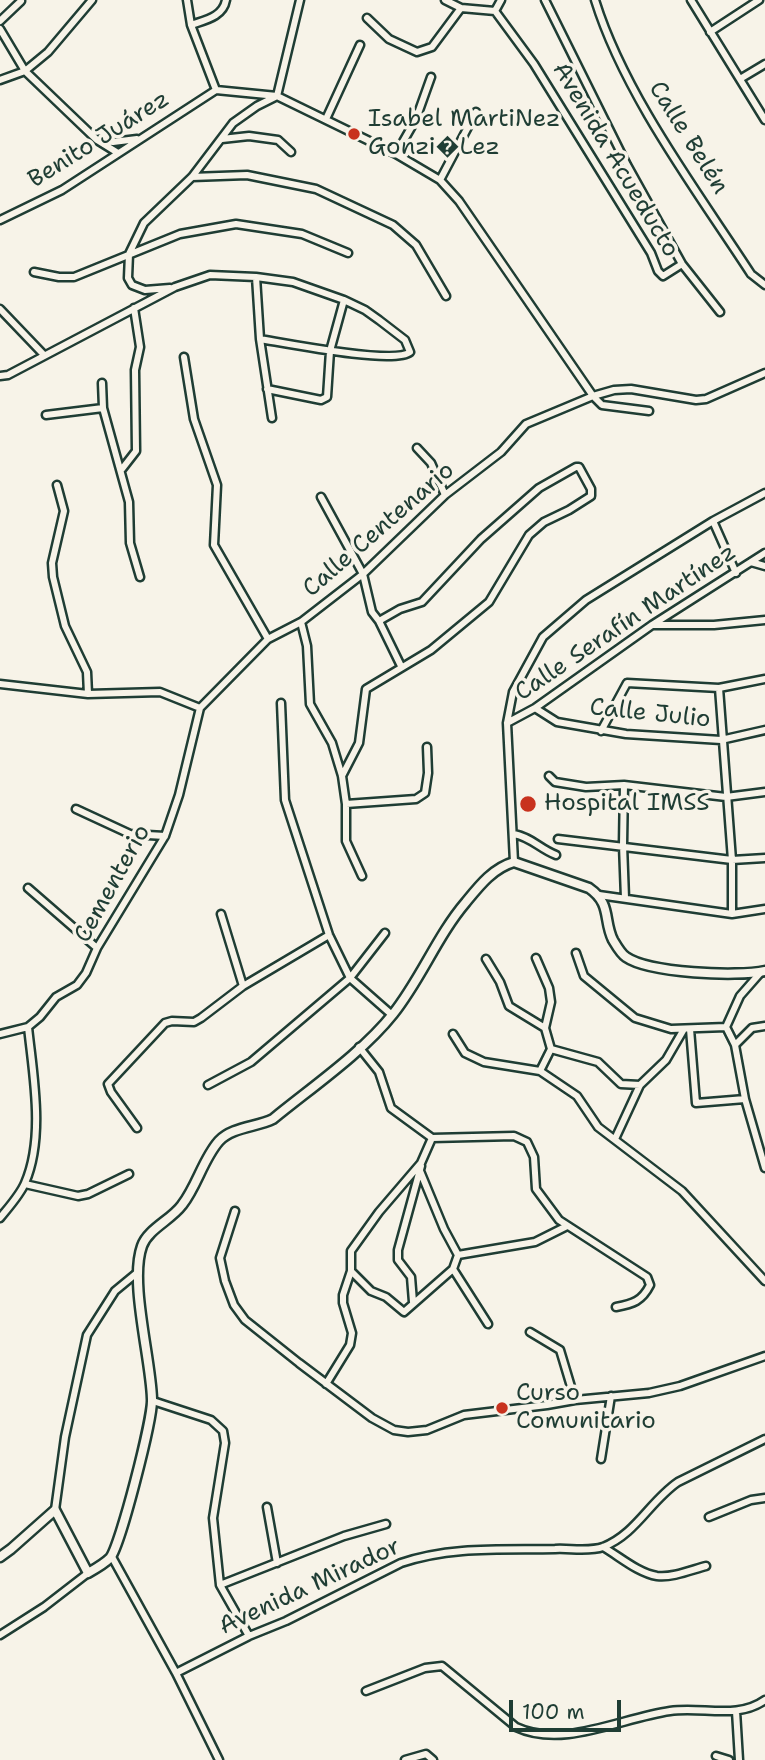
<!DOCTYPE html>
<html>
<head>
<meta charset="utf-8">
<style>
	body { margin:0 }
	#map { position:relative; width:765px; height:1760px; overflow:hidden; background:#f7f3e8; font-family:"Shantell Sans",sans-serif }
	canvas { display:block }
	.scale { position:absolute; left:509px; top:1700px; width:112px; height:32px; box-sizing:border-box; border:4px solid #1f3d34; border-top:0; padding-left:9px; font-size:21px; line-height:24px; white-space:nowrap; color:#1f3d34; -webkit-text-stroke:5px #f7f3e8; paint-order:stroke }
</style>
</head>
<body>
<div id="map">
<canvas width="765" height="1760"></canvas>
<div class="scale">100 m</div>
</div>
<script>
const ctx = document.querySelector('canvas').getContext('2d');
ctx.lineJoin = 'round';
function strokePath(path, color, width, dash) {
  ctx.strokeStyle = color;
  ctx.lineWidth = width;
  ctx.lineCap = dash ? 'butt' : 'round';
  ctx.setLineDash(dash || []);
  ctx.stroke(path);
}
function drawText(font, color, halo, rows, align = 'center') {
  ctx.font = font + ' "Shantell Sans",sans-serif';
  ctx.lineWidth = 7;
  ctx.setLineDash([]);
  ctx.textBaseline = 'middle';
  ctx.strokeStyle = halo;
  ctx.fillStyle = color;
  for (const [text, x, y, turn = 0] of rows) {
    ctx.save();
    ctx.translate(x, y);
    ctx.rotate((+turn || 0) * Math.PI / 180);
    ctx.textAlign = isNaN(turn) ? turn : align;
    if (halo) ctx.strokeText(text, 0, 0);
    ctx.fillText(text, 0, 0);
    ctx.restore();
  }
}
const street = new Path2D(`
	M187 0 191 25 216 90
	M445 0 461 8 495 11
	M545 0 627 165 682 264 720 312
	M595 0C624 94 697 191 751 274L765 285
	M691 0 765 120
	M495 11 534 64 651 253 658 271 663 276 682 264
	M495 11 501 0
	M367 18 389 39 417 52 432 47 461 8
	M0 21 21 1
	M191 25C205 20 223 17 226 0
	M0 29 25 71 97 140 118 153
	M710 32 759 0
	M740 79 765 64
	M0 80 25 71 48 52 92 0
	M216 90 277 96 396 154 440 180 459 201 593 396 602 405 649 411
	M326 119 360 45
	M222 139 249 136 278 140 291 152
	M99 140 113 142 137 139
	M396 154 416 119 431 77
	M192 177 247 175 316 189 393 225 416 245 446 296
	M440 180 476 112
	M0 220 62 190 216 90
	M34 272 59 277H74L180 234 236 224 302 234 348 253
	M256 277 260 339 272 418
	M170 288 145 290 132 285 128 278 129 254 144 223 192 177 233 123 257 106 277 96 300 0
	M0 309 44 355
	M184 357 194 419 217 485 214 545 268 639
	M0 376 8 375 175 287 210 275 256 277 293 282 344 300 365 310 379 320 405 340 410 352C395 365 285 343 260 339
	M102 383 103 408 129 502 130 543 140 577
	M267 389 321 400 327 397 330 351 344 300
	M46 415 103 408
	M417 448 431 463 445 495
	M122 469 136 451 135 370 140 347 134 308
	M57 485 64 511 52 563 53 577 65 626 87 672 88 694
	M321 497 363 574 372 612 379 621 401 666
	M713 521 736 573
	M751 562 765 566
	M301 622 307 646 310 704 332 743 342 776 346 804V841L362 876
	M652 625H714L765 620
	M0 684 88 694 160 692 200 708
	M719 688 732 860V914
	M281 703 285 800 329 935 350 978 392 1015
	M200 708 268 639 301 622 363 574 445 495 501 452 526 424 593 396 614 390 631 389 696 400 706 399 765 373
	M535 708 557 722 626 734 721 740 765 730
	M507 723 535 708 652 625 765 553
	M601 731 627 683 719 688 765 679
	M342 776 359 743 366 689 431 650 489 602 529 535 544 522 569 510 591 496V489L579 467H576L539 488 481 539 422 602 400 609 379 621
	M549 776 555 782 586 787 624 785 726 797 765 792
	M624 785 623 845 625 898
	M346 804 416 799 425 793 428 773 427 747
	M76 809 130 834 165 836
	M514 834C531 837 540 849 556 855
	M558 839 732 860 765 858
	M514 862 507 723 513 692 543 637 586 600 713 521 765 493
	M28 888 97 948
	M599 895 732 914 765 909
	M221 914 243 986
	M576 953 584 976 635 1018 671 1029 726 1027
	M536 958 549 988 551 1002 545 1028 551 1049 540 1071
	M486 959 500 982 509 1006 545 1028
	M761 972 740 996 726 1027 735 1045 745 1099 765 1168
	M690 1029 696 1103 745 1099
	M0 1034 28 1027 40 1017 56 997 77 985 86 973 97 948 165 836 179 795 200 708
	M453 1034 465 1053 484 1062 540 1071 577 1096 598 1127 682 1191 765 1281
	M735 1045 752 1028 765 1026
	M359 1047 379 1072 391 1108 432 1138
	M551 1049 598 1062 621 1084 640 1085
	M208 1085 251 1062 350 978 385 933
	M137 1128 111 1092 108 1084 165 1023 172 1021 194 1022 201 1018 243 986 329 935
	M432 1138 514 1136 527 1142 534 1157 536 1189 559 1220 647 1277 650 1285C642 1301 633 1304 616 1307
	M615 1139 640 1085 666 1060 684 1029
	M420 1171 444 1229 458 1255
	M25 1184 78 1196 88 1194 129 1174
	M235 1211 220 1258 225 1281 234 1305 245 1320 299 1363 372 1418 394 1430 408 1432 427 1430 464 1415 547 1405 575 1400 649 1393 680 1386 765 1356
	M0 1218C8 1208 20 1195 25 1183 45 1137 33 1075 28 1027
	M453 1269 488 1324
	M351 1271 371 1291 386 1297 404 1312 453 1269 458 1255 535 1242 567 1226
	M413 1302 411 1277 398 1260V1250L421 1166
	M530 1332 560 1350 575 1400
	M326 1384 350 1345 352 1333 343 1303V1295L351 1271V1251L379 1212 421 1163 432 1138
	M153 1401 211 1420 223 1431 225 1443 213 1518 220 1585 249 1636
	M601 1459 611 1396
	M267 1507 277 1563
	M55 1510 65 1437 87 1335 115 1291 138 1272
	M709 1517 751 1500 765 1498
	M603 1547C619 1556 638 1573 657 1576 672 1578 691 1570 706 1566
	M112 1557 176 1673 219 1760
	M220 1585 344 1536 386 1524
	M0 1635 44 1607 88 1573
	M176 1673 249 1636 286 1621 401 1563C451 1546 503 1550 555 1549 569 1548 589 1552 603 1547 636 1534 650 1501 678 1482L765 1439
	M366 1691 425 1668 442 1666 516 1727C563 1749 621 1718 670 1711 702 1706 737 1720 765 1700
	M736 1711 739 1760
	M716 1756 729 1760
	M405 1760 426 1754 433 1760`);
const secondary = new Path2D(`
	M0 1557 11 1549 55 1510 88 1573C95 1569 104 1564 110 1558 120 1547 153 1418 152 1399 151 1359 129 1282 142 1246 148 1229 171 1220 182 1205 197 1186 203 1159 219 1141 232 1127 257 1127 273 1119 312 1087 362 1053 393 1014 421 979 437 936 466 902 479 886 493 868 514 862L589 888C612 904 603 920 613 940 616 945 621 954 626 957 649 973 737 977 765 971`);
const markers = [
	[354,134,7,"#c8321e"],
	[528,804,9,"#c8321e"],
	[502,1408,7,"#c8321e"]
];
const poiNames = [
	["Isabel MartiNez",368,120],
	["Gonzi�Lez",368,148],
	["Hospital IMSS",544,804],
	["Curso",516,1394],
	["Comunitario",516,1422]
];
const streetNames = [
	["Calle Belén",688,138,58],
	["Benito Juárez",99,140,-32],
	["Avenida Acueducto",615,160,59],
	["Calle Centenario",379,530,-41],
	["Calle Serafín Martínez",626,623,-34],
	["Calle Julio",650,714,6],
	["Cementerio",113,884,-61],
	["Avenida Mirador",310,1587,-25]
];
strokePath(street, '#1f3d34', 11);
strokePath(secondary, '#1f3d34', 13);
strokePath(street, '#f7f3e8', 6);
strokePath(secondary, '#f7f3e8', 8);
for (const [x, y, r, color] of markers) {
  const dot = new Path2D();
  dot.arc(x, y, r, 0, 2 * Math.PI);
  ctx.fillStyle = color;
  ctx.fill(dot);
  strokePath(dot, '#f7f3e8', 2.5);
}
drawText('24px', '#1f3d34', '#f7f3e8', poiNames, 'left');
drawText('24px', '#1f3d34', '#f7f3e8', streetNames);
</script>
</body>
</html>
